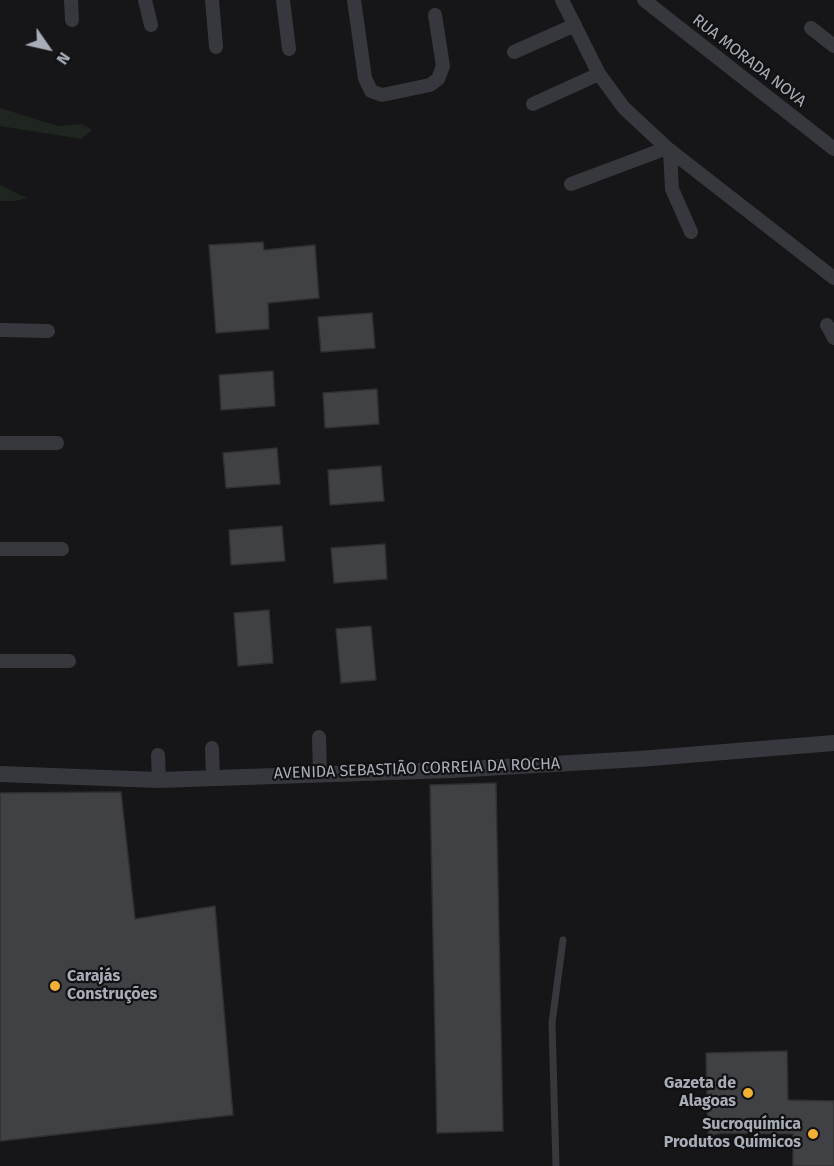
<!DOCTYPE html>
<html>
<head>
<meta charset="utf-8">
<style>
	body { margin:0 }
	#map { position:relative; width:834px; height:1166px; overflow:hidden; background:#161618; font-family:"Fira Sans",sans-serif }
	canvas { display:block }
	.north { position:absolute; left:18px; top:18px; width:60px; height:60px; -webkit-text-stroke:4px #111113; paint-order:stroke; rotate:124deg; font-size:16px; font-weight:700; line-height:24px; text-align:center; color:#a8adb8 }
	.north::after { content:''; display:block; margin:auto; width:21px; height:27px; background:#a8adb8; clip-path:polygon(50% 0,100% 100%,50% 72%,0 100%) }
</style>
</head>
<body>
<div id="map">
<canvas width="834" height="1166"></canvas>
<div class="north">N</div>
</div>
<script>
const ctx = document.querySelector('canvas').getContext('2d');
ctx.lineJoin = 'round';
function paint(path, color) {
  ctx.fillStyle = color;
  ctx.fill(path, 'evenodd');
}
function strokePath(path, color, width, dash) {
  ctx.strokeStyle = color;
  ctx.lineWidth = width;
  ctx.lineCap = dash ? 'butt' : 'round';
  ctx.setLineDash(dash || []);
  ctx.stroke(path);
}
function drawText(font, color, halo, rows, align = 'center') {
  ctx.font = font + ' "Fira Sans",sans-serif';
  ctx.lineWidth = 4.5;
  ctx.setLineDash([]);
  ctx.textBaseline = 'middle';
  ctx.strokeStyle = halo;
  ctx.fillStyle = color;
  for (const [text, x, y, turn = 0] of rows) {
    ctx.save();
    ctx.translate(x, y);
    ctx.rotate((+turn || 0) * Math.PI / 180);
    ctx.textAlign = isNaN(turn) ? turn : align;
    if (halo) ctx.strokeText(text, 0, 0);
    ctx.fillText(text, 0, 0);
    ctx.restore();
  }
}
const green = new Path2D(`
	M0 108 58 126 82 124 92 130 81 139 0 126Z
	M0 185 27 198 15 201H0Z`);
const building = new Path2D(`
	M263 242 264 250 315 245 319 298 268 303 269 329 216 333 209 245Z
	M372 313 375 348 321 352 318 317Z
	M273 371 275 406 221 410 219 375Z
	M377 389 379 424 325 428 323 393Z
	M277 448 280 484 226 488 223 453Z
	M381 466 384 501 330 505 328 470Z
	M282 526 285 561 231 565 229 530Z
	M385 544 387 579 334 583 331 548Z
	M269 610 273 663 238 666 234 613Z
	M371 626 376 680 341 683 336 629Z
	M496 783 503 1131 437 1133 430 785Z
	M121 792 135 919 215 906 233 1115 0 1141V793Z
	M787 1051 788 1100 834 1101V1166H793V1134L721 1133 708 1136 706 1053Z`);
const service = new Path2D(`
	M556 1166 552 1023 563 940`);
const minor = new Path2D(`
	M71 0 72 20
	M145 0 151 25
	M212 0 216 47
	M283 0 289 49
	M354 0 365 78 371 91 382 95 430 85 438 79 443 66 435 15
	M562 0 599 74 624 108 667 148 834 278
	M644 0 834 149
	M811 28 834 46
	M514 52 575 25
	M533 104 599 74
	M670 150 672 189 691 232
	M571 184 667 148
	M827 325 834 338
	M0 330 48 331
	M0 443H57
	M0 549H62
	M0 661H69
	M319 737 320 773
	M212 748 213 777
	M158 755 159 780`);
const tertiary = new Path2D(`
	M0 774 159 780 451 770 639 759 834 743`);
const markers = [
	[55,986,6,"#f2b134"],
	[748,1093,6,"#f2b134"],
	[813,1134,6,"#f2b134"]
];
const streetNames = [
	["RUA MORADA NOVA",749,61,38],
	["AVENIDA SEBASTIÃO CORREIA DA ROCHA",417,769,-2]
];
const poiNames = [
	["Carajás",67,977,"left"],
	["Construções",67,995,"left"],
	["Gazeta de",736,1084],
	["Alagoas",736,1102],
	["Sucroquímica",801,1125],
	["Produtos Químicos",801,1143]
];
paint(green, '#1e261f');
paint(building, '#404145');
strokePath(building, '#303034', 1.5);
strokePath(service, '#37383d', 7);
strokePath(minor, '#37383d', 14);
strokePath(tertiary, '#37383d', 16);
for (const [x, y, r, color] of markers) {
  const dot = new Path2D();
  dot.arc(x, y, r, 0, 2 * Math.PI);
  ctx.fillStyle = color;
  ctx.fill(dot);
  strokePath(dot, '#111113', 2);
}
drawText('16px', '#a8adb8', '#111113', streetNames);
drawText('bold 16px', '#a8adb8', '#111113', poiNames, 'right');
</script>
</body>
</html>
